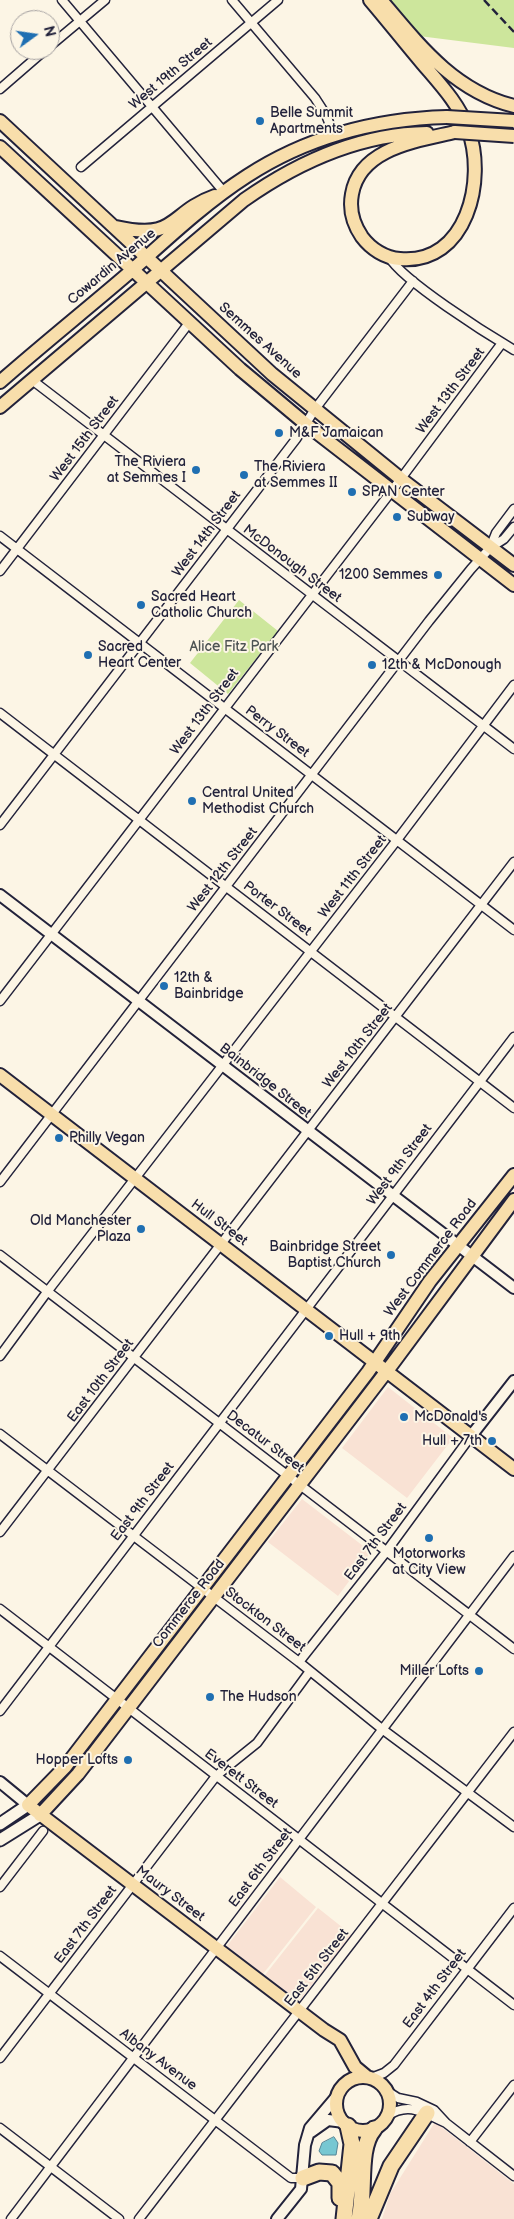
<!DOCTYPE html>
<html>
<head>
<meta charset="utf-8">
<style>
	body { margin:0 }
	#map { position:relative; width:514px; height:2219px; overflow:hidden; background:#fcf5e5; font-family:"Balsamiq Sans",sans-serif }
	canvas { display:block }
	.north { position:absolute; left:10px; top:10px; width:50px; height:50px; box-sizing:border-box; background:#fcf5e5; border:1px solid #a5a1a1; border-radius:50%; rotate:76deg; font-size:14px; font-weight:700; line-height:20px; text-align:center; color:#22223b }
	.north::after { content:''; display:block; margin:auto; width:18px; height:22px; background:#1f6fb2; clip-path:polygon(50% 0,100% 100%,50% 72%,0 100%) }
</style>
</head>
<body>
<div id="map">
<canvas width="514" height="2219"></canvas>
<div class="north">N</div>
</div>
<script>
const ctx = document.querySelector('canvas').getContext('2d');
ctx.lineJoin = 'round';
function paint(path, color) {
  ctx.fillStyle = color;
  ctx.fill(path, 'evenodd');
}
function strokePath(path, color, width, dash) {
  ctx.strokeStyle = color;
  ctx.lineWidth = width;
  ctx.lineCap = dash ? 'butt' : 'round';
  ctx.setLineDash(dash || []);
  ctx.stroke(path);
}
function drawText(font, color, halo, rows, align = 'center') {
  ctx.font = font + ' "Balsamiq Sans",sans-serif';
  ctx.lineWidth = 4;
  ctx.setLineDash([]);
  ctx.textBaseline = 'middle';
  ctx.strokeStyle = halo;
  ctx.fillStyle = color;
  for (const [text, x, y, turn = 0] of rows) {
    ctx.save();
    ctx.translate(x, y);
    ctx.rotate((+turn || 0) * Math.PI / 180);
    ctx.textAlign = isNaN(turn) ? turn : align;
    if (halo) ctx.strokeText(text, 0, 0);
    ctx.fillText(text, 0, 0);
    ctx.restore();
  }
}
const built = new Path2D(`
	M388 1387 453 1438 407 1498 342 1448Z
	M302 1499 371 1552 338 1596 268 1542Z
	M280 1877 316 1907 263 1974 227 1946Z
	M318 1908 352 1935 299 2001 265 1975Z
	M435 2122 514 2184V2219H382L390 2194Z`);
const green = new Path2D(`
	M381 0H514V48L411 35Z
	M239 600 278 631 228 694 190 663Z`);
const water = new Path2D(`
	M334 2137 338 2143 336 2155H322L319 2151 322 2143Z`);
const minor = new Path2D(`
	M62 0 224 192
	M232 0 315 98 326 115 334 135
	M50 46 105 0
	M0 89 45 50
	M81 167 278 0
	M389 257C403 281 487 334 514 350
	M32 380 514 749
	M0 536 514 930
	M490 548 496 533 514 509
	M0 571 189 323
	M0 713 514 1108
	M0 825 296 439 315 409 413 281
	M0 1001 391 492 502 343
	M0 1182 429 621 471 569 490 548 504 539 514 527
	M0 1255 514 1649
	M0 1356 47 1292 397 840 514 685
	M0 1434 299 1662 382 1729 514 1827
	M0 1532 514 862
	M0 1609 514 2005
	M299 1662 386 1552 471 1436
	M0 1711 514 1037
	M0 1887 43 1831
	M0 1956 291 2178H303
	M0 2058 216 1776 257 1743 310 1671
	M371 2078 384 2073 394 2065 514 1908
	M387 2091 398 2098 417 2102 434 2110 446 2123 514 2176
	M387 2116C409 2101 424 2113 444 2122
	M0 2128 119 2219
	M470 2142 514 2085
	M11 2219 514 1556
	M139 2219 514 1732`);
const tertiary = new Path2D(`
	M0 895 514 1288
	M471 1436 514 1381
	M0 1782 28 1805
	M311 2132 328 2120 344 2122
	M277 2219 301 2189 305 2145 310 2128 338 2095`);
const secondary = new Path2D(`
	M0 1824 28 1805
	M0 1840 40 1815`);
const primary = new Path2D(`
	M370 0C388 21 405 43 423 64 440 84 459 104 468 129 487 179 467 265 400 259 385 258 371 249 362 237 353 224 349 210 352 194 360 148 417 141 455 132
	M381 0C419 45 454 91 514 106
	M0 121 272 374 401 479 514 565
	M0 147 240 369 307 425 514 585
	M116 227C179 241 167 213 215 196
	M0 382C42 345 87 309 130 272 167 239 205 203 247 176 307 137 376 119 447 117
	M0 407 244 200C298 162 360 134 427 133
	M0 1075 514 1469
	M40 1815 78 1774 393 1363 514 1200
	M367 2077 355 2067 340 2040 324 2030 28 1805 65 1767 368 1372 430 1281 514 1175
	M336 2104a27 27 0 1 1 54 0a27 27 0 1 1-54 0Z`);
const motorway = new Path2D(`
	M303 2178 319 2172 332 2173 340 2183V2198
	M344 2219 352 2144 348 2126
	M359 2219C366 2191 357 2149 374 2129
	M369 2219 391 2166 427 2113`);
const rail = new Path2D(`
	M484 0 514 32`);
const primaryBridge = new Path2D(`
	M447 117 514 121
	M455 132 514 136`);
const markers = [
	[260,121,5,"#1f6fb2"],
	[279,433,5,"#1f6fb2"],
	[196,470,5,"#1f6fb2"],
	[244,475,5,"#1f6fb2"],
	[352,492,5,"#1f6fb2"],
	[397,517,5,"#1f6fb2"],
	[438,575,5,"#1f6fb2"],
	[141,605,5,"#1f6fb2"],
	[88,655,5,"#1f6fb2"],
	[372,665,5,"#1f6fb2"],
	[192,801,5,"#1f6fb2"],
	[164,986,5,"#1f6fb2"],
	[59,1138,5,"#1f6fb2"],
	[141,1229,5,"#1f6fb2"],
	[391,1255,5,"#1f6fb2"],
	[329,1336,5,"#1f6fb2"],
	[404,1417,5,"#1f6fb2"],
	[492,1441,5,"#1f6fb2"],
	[429,1538,5,"#1f6fb2"],
	[479,1671,5,"#1f6fb2"],
	[210,1697,5,"#1f6fb2"],
	[128,1760,5,"#1f6fb2"]
];
const streetNames = [
	["West 19th Street",171,74,-40],
	["Cowardin Avenue",112,267,-40],
	["Semmes Avenue",260,341,42],
	["West 13th Street",451,391,-53],
	["West 15th Street",85,439,-53],
	["West 14th Street",207,534,-53],
	["McDonough Street",292,564,37],
	["West 13th Street",205,712,-53],
	["Perry Street",277,732,37],
	["West 12th Street",223,870,-52],
	["West 11th Street",353,877,-52],
	["Porter Street",277,909,37],
	["West 10th Street",358,1046,-52],
	["Bainbridge Street",265,1081,38],
	["West 9th Street",400,1165,-53],
	["Hull Street",219,1223,37],
	["West Commerce Road",431,1258,-53],
	["East 10th Street",101,1381,-53],
	["Decatur Street",265,1442,37],
	["East 9th Street",143,1502,-53],
	["East 7th Street",376,1542,-53],
	["Commerce Road",189,1604,-52],
	["Stockton Street",265,1620,37],
	["Everett Street",241,1779,37],
	["East 6th Street",261,1868,-53],
	["Maury Street",170,1894,37],
	["East 7th Street",86,1925,-53],
	["East 5th Street",317,1968,-52],
	["East 4th Street",435,1989,-53],
	["Albany Avenue",158,2060,37]
];
const poiNames = [
	["Belle Summit",270,113],
	["Apartments",270,129],
	["M&F Jamaican",289,433],
	["The Riviera",186,462,"right"],
	["at Semmes I",186,478,"right"],
	["The Riviera",254,467],
	["at Semmes II",254,483],
	["SPAN Center",362,492],
	["Subway",407,517],
	["1200 Semmes",428,575,"right"],
	["Sacred Heart",151,597],
	["Catholic Church",151,613],
	["Sacred",98,647],
	["Heart Center",98,663],
	["12th & McDonough",382,665],
	["Central United",202,793],
	["Methodist Church",202,809],
	["12th &",174,978],
	["Bainbridge",174,994],
	["Philly Vegan",69,1138],
	["Old Manchester",131,1221,"right"],
	["Plaza",131,1237,"right"],
	["Bainbridge Street",381,1247,"right"],
	["Baptist Church",381,1263,"right"],
	["Hull + 9th",339,1336],
	["McDonald's",414,1417],
	["Hull + 7th",482,1441,"right"],
	["Motorworks",429,1554,"center"],
	["at City View",429,1570,"center"],
	["Miller Lofts",469,1671,"right"],
	["The Hudson",220,1697],
	["Hopper Lofts",118,1760,"right"]
];
const parkNames = [
	["Alice Fitz Park",234,647]
];
paint(built, '#f9e2d4');
paint(green, '#cde69c');
paint(water, '#77c7d2');
strokePath(water, '#558596', 1);
strokePath(minor, '#22223b', 11);
strokePath(tertiary, '#22223b', 14);
strokePath(secondary, '#22223b', 15);
strokePath(primary, '#22223b', 16);
strokePath(motorway, '#22223b', 19);
strokePath(minor, '#fcf5e5', 8);
strokePath(tertiary, '#fcf5e5', 10);
strokePath(secondary, '#fcf5e5', 11);
strokePath(primary, '#f8deab', 12);
strokePath(motorway, '#f8deab', 15);
strokePath(rail, '#22223b', 2.5, [8, 4]);
strokePath(primaryBridge, '#22223b', 16, []);
strokePath(primaryBridge, '#f8deab', 12);
for (const [x, y, r, color] of markers) {
  const dot = new Path2D();
  dot.arc(x, y, r, 0, 2 * Math.PI);
  ctx.fillStyle = color;
  ctx.fill(dot);
  strokePath(dot, '#fcf5e5', 2);
}
drawText('14px', '#22223b', '#fcf5e5', streetNames);
drawText('14px', '#22223b', '#fcf5e5', poiNames, 'left');
drawText('14px', '#4d5353', '#fcf5e5', parkNames);
</script>
</body>
</html>
